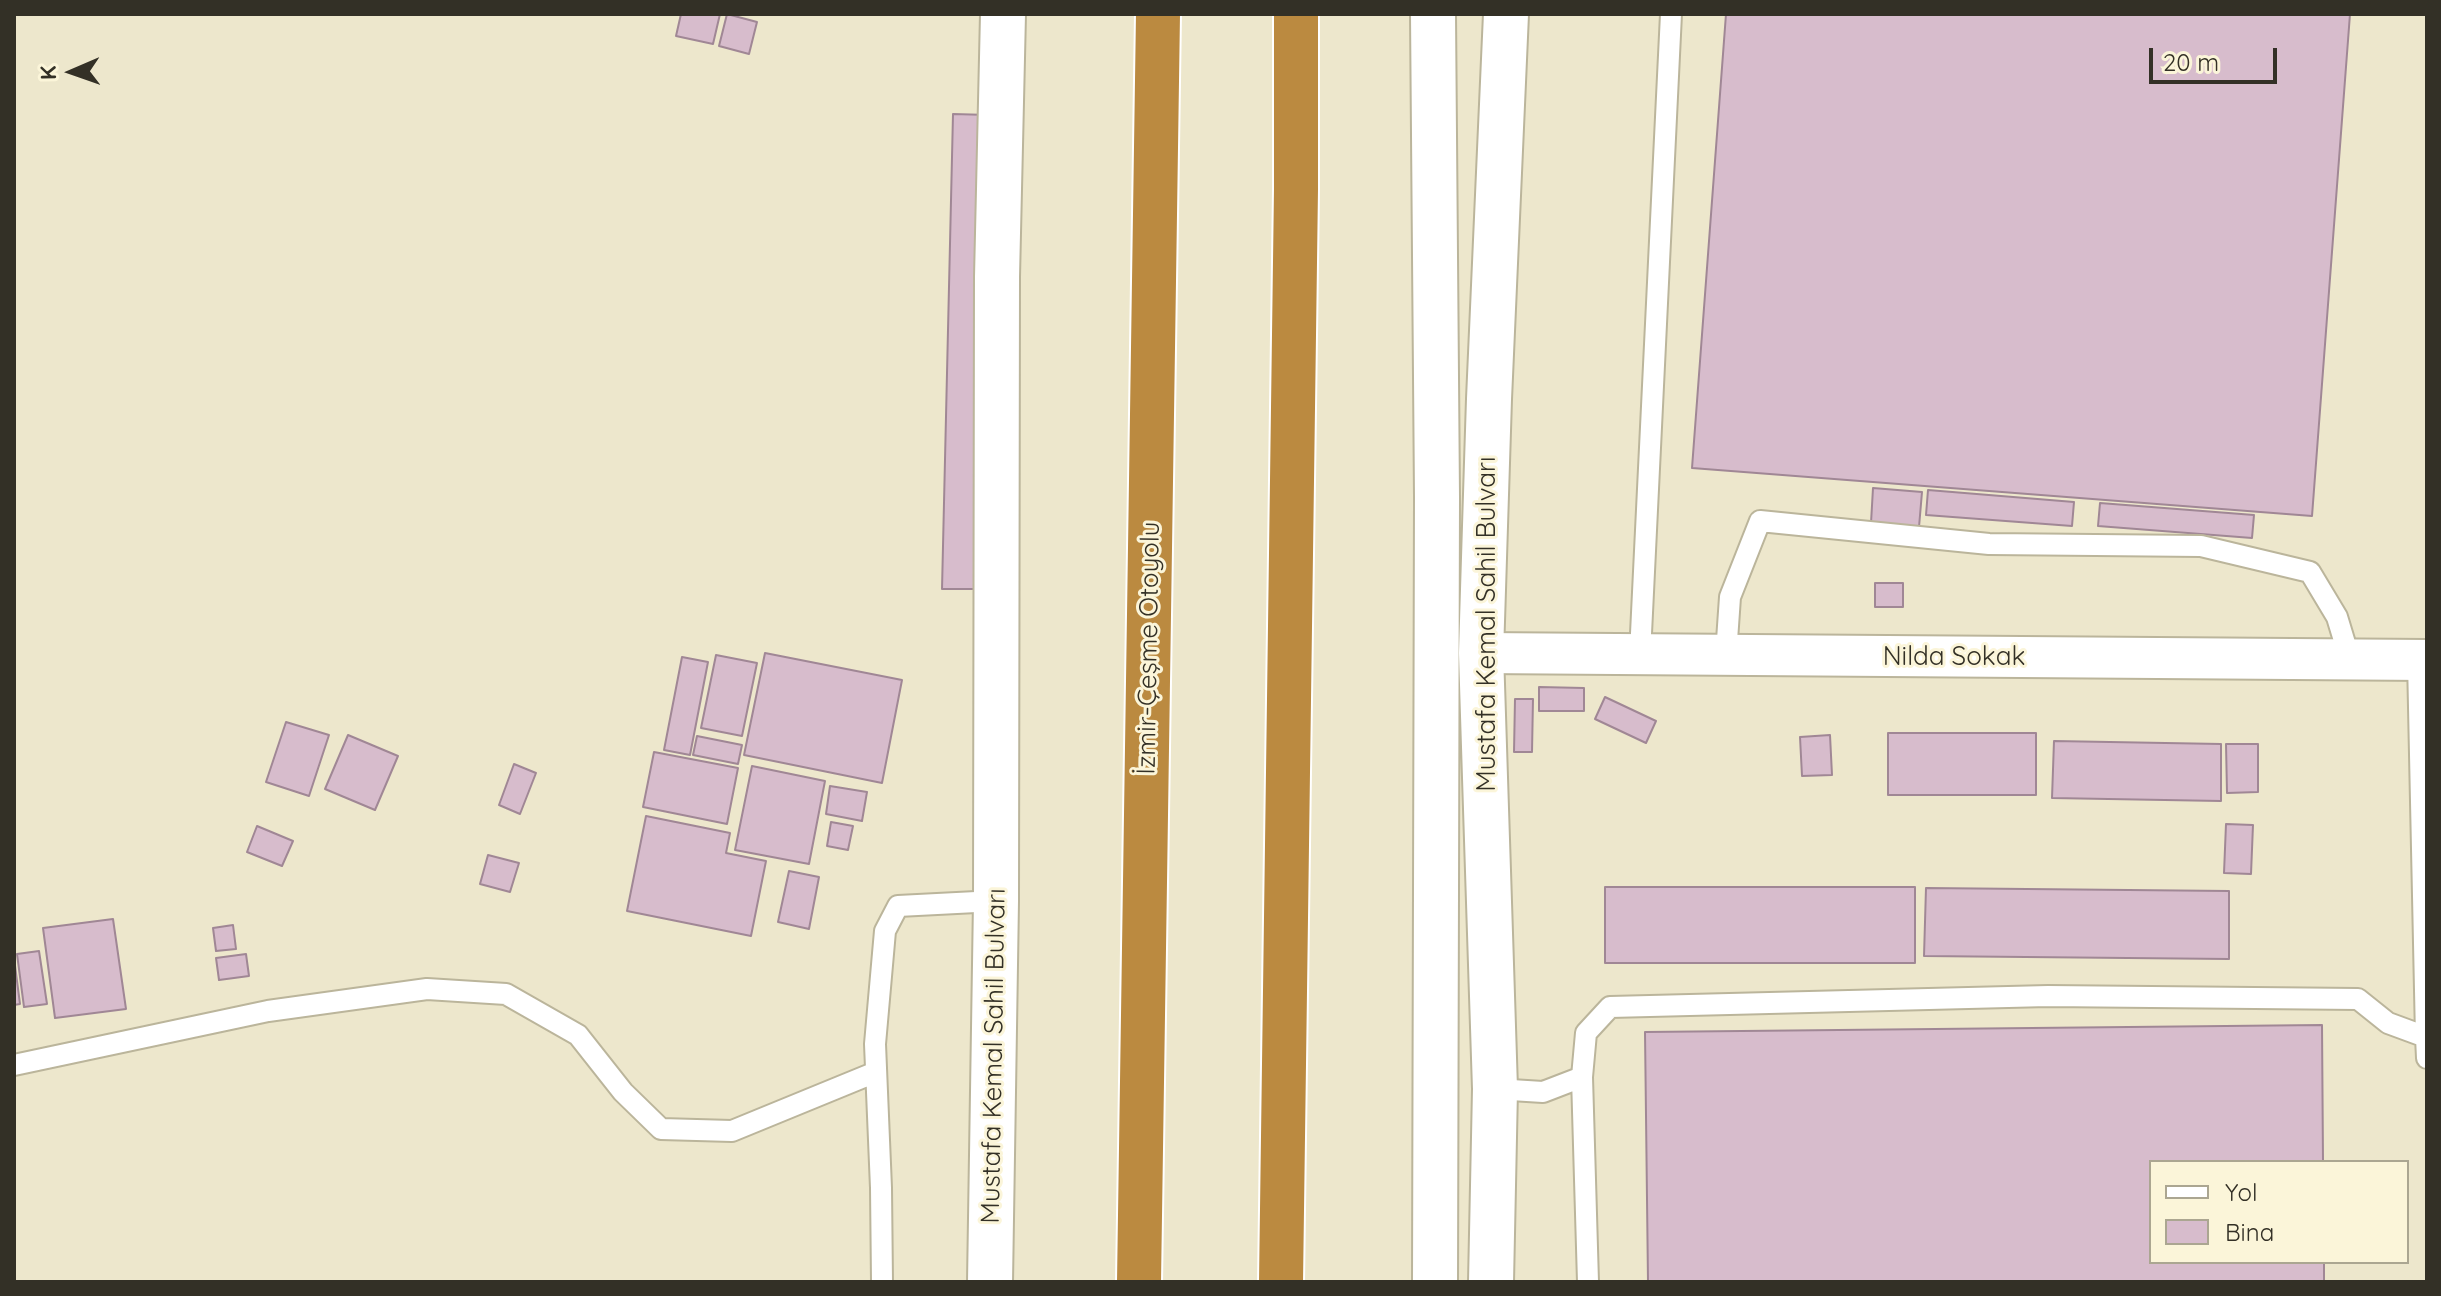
<!DOCTYPE html>
<html>
<head>
<meta charset="utf-8">
<style>
	body { margin:0 }
	#map { position:relative; width:2441px; height:1296px; overflow:hidden; background:#ede7cc; font-family:Quicksand,sans-serif }
	canvas { display:block }
	.frame { position:absolute; inset:0; border:16px solid #333026; pointer-events:none }
	.legend { position:absolute; left:2149px; top:1160px; width:260px; height:104px; box-sizing:border-box; background:#fbf5d9; border:2px solid #aba691; margin:0; padding:10px 14px; list-style:none; font-size:24px; color:#333026 }
	.legend li { display:flex; align-items:center; gap:16px; height:40px }
	.legend b { width:40px; border:2px solid #aba691 }
	.north { position:absolute; left:32px; top:32px; width:80px; height:80px; -webkit-text-stroke:6px #fbf5d9; paint-order:stroke; rotate:268deg; font-size:22px; font-weight:700; line-height:32px; text-align:center; color:#333026 }
	.north::after { content:''; display:block; margin:auto; width:28px; height:36px; background:#333026; clip-path:polygon(50% 0,100% 100%,50% 72%,0 100%) }
	.scale { position:absolute; left:2149px; top:48px; width:128px; height:36px; box-sizing:border-box; border:4px solid #333026; border-top:0; padding-left:10px; font-size:24px; line-height:28px; white-space:nowrap; color:#333026; -webkit-text-stroke:6px #fbf5d9; paint-order:stroke }
</style>
</head>
<body>
<div id="map">
<canvas width="2441" height="1296"></canvas>
<div class="frame"></div>
<ul class="legend">
<li><b style="height:10px;background:#fff"></b>Yol</li>
<li><b style="height:22px;background:#d7bccc"></b>Bina</li>
</ul>
<div class="north">K</div>
<div class="scale">20 m</div>
</div>
<script>
const ctx = document.querySelector('canvas').getContext('2d');
ctx.lineJoin = 'round';
function paint(path, color) {
  ctx.fillStyle = color;
  ctx.fill(path, 'evenodd');
}
function strokePath(path, color, width, dash) {
  ctx.strokeStyle = color;
  ctx.lineWidth = width;
  ctx.lineCap = dash ? 'butt' : 'round';
  ctx.setLineDash(dash || []);
  ctx.stroke(path);
}
function drawText(font, color, halo, rows, align = 'center') {
  ctx.font = font + ' Quicksand,sans-serif';
  ctx.lineWidth = 6;
  ctx.setLineDash([]);
  ctx.textBaseline = 'middle';
  ctx.strokeStyle = halo;
  ctx.fillStyle = color;
  for (const [text, x, y, turn = 0] of rows) {
    ctx.save();
    ctx.translate(x, y);
    ctx.rotate((+turn || 0) * Math.PI / 180);
    ctx.textAlign = isNaN(turn) ? turn : align;
    if (halo) ctx.strokeText(text, 0, 0);
    ctx.fillText(text, 0, 0);
    ctx.restore();
  }
}
const building = new Path2D(`
	M681 14H720L713 44 676 36Z
	M727 14 757 22 749 54 719 46Z
	M1726 14H2350L2312 516 1692 468Z
	M953 114 989 115 978 589H942Z
	M1873 488 1922 492 1919 527 1871 523Z
	M1928 490 2074 502 2072 526 1926 515Z
	M2100 503 2254 515 2252 538 2098 526Z
	M1875 583H1903V607H1875Z
	M765 653 902 680 882 783 744 755Z
	M716 655 757 663 742 736 701 728Z
	M682 657 708 662 690 755 664 750Z
	M1539 687 1584 688V711H1539Z
	M1605 697 1656 721 1646 743 1595 719Z
	M1515 699H1533L1532 752H1514Z
	M286 722 329 735 309 796 266 782Z
	M1888 733H2036V795H1888Z
	M348 735 398 756 375 810 325 789Z
	M1830 735 1832 775 1802 776 1800 737Z
	M697 736 742 745 738 764 693 755Z
	M2054 741 2221 744V801L2052 798Z
	M2226 744H2258V792L2227 793Z
	M654 752 738 768 727 824 643 807Z
	M514 764 536 773 520 814 499 805Z
	M752 766 825 781 809 864 735 850Z
	M830 786 867 792 862 821 826 814Z
	M646 816 730 833 726 853 766 861 751 936 627 911Z
	M831 822 853 826 848 850 827 846Z
	M2226 824 2253 825 2251 874 2224 873Z
	M257 826 293 841 282 866 247 852Z
	M488 855 519 863 510 892 480 884Z
	M789 871 819 877 809 929 778 922Z
	M1605 887H1915V963H1605Z
	M1926 888 2229 891V959L1924 956Z
	M113 919 126 1009 55 1018 43 928Z
	M233 925 236 949 216 951 213 928Z
	M39 951 47 1004 24 1007 17 954Z
	M246 954 249 976 219 980 216 958Z
	M14 958 20 1004 14 1005Z
	M2322 1025 2323 1162H2151V1262H2324V1282H1648L1645 1032Z`);
const lane = new Path2D(`
	M1640 654 1671 14
	M1726 655 1730 597 1760 521 1989 544 2201 546 2310 572 2337 617 2350 660
	M2426 1037 2427 1058
	M14 1065 268 1011 427 989 506 994 578 1035 623 1092 661 1129 732 1131 876 1072
	M1582 1077 1588 1282
	M1495 1089 1543 1092 1582 1077 1586 1033 1610 1007 2048 996 2358 999 2388 1023 2426 1037 2418 660
	M882 1282 881 1188 875 1044 885 931 898 906 996 901`);
const street = new Path2D(`
	M1481 653 2427 660`);
const secondary = new Path2D(`
	M1433 14 1437 497 1435 1282
	M990 1282 996 901 997 277 1003 14
	M1491 1282 1495 1089 1481 653 1489 399 1506 14`);
const highway = new Path2D(`
	M1139 1282 1158 14
	M1281 1282 1296 189V14`);
const streetNames = [
	["Mustafa Kemal Sahil Bulvarı",1487,624,-90],
	["İzmir-Çeşme Otoyolu",1149,648,-89],
	["Nilda Sokak",1954,657],
	["Mustafa Kemal Sahil Bulvarı",994,1056,-89]
];
paint(building, '#d7bccc');
strokePath(building, '#a08795', 2);
strokePath(lane, '#bbb59b', 24);
strokePath(street, '#bbb59b', 44);
strokePath(secondary, '#bbb59b', 48);
strokePath(highway, '#fff', 48);
strokePath(lane, '#fff', 20);
strokePath(street, '#fff', 40);
strokePath(secondary, '#fff', 44);
strokePath(highway, '#bb8a40', 44);
drawText('26px', '#333026', '#fbf5d9', streetNames);
</script>
</body>
</html>
